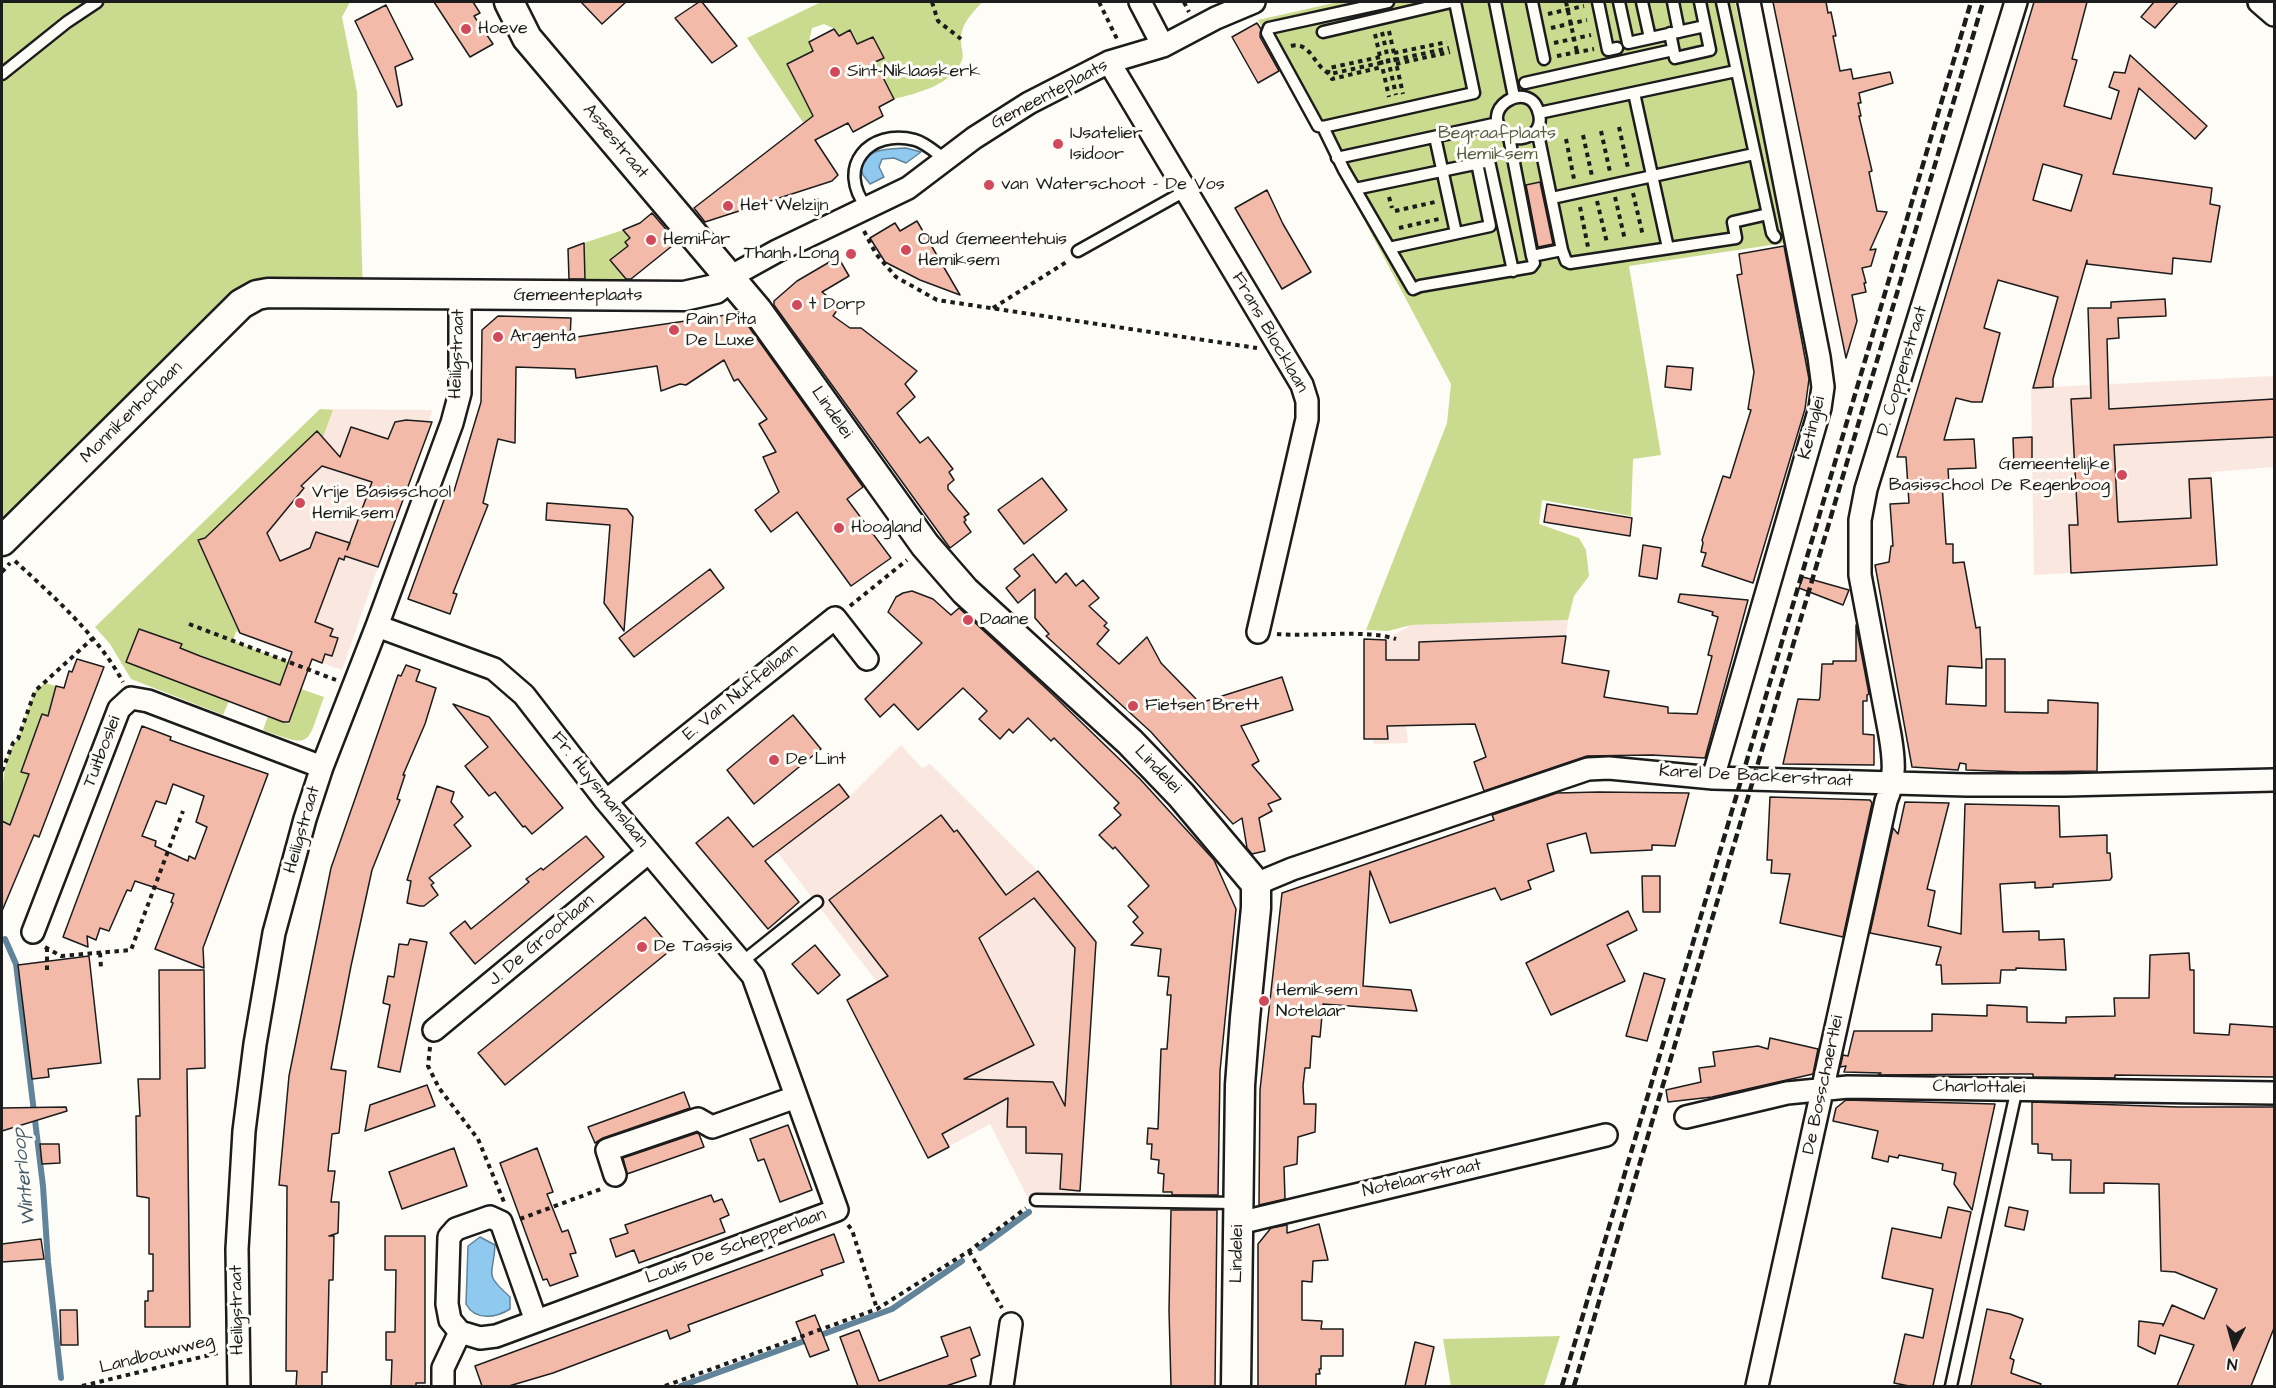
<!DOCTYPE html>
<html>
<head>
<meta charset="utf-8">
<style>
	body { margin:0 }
	#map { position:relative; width:2276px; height:1388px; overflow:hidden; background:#fdfcf7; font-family:"Architects Daughter",sans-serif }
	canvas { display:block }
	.frame { position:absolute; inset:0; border:3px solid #1c1c1c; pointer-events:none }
	.north { position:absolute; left:2204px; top:1316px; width:60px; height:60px; -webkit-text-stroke:4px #fdfcf7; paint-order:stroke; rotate:186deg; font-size:16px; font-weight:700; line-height:24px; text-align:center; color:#1c1c1c }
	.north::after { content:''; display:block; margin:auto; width:21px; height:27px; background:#1c1c1c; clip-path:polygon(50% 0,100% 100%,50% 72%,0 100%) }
</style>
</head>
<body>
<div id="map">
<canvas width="2276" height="1388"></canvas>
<div class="frame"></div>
<div class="north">N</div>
</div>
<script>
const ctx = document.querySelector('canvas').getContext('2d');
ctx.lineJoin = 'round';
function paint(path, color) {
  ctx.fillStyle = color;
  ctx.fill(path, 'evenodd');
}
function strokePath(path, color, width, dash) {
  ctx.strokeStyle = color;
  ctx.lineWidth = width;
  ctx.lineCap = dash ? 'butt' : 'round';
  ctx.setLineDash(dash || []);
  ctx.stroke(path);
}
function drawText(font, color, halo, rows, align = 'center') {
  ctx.font = font + ' "Architects Daughter",sans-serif';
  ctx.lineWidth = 6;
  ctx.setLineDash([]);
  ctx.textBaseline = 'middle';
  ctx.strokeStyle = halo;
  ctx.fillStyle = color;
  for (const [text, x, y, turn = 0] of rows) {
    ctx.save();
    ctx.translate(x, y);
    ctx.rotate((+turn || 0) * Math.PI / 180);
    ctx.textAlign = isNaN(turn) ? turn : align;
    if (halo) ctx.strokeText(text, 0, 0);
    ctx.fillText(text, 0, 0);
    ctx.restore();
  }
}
const built = new Path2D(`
	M2274 376V467L2211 472 2217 565 2034 575 2031 388Z
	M320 409 432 410 429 422 355 559 378 567 342 670 236 632 162 563Z
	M1568 620 1553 722 1406 726 1408 743 1374 744 1373 739H1364V639L1386 640 1411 625Z
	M901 745 922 768 930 764 1038 871 1096 942 1080 1200H1036L1031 1204 990 1124 928 1158 847 1000 877 982 777 852 849 797Z`);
const green = new Path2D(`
	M2 2H350L342 17 357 92 363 295 268 293 2 541Z
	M821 2H982C972 14 960 24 961 42 961 47 964 55 962 60 952 85 918 93 894 99L875 62 884 58 873 37 858 46 837 37 835 29 824 24 812 28 809 42 815 50 787 65 804 99 813 94 814 139 747 38Z
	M1338 2H1735L1785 243 1629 266 1661 455 1633 459 1631 516 1542 500 1539 524 1579 538 1586 550 1589 576 1574 596 1568 620 1411 625 1388 631 1366 630 1447 423 1451 384 1258 20Z
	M623 230 630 238 625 242 628 246 615 265 628 282 585 280 584 243Z
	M320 409 333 410 323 437 317 432 219 524 228 530 198 540 240 633 236 631 233 641 288 662 280 685 180 648 181 644 139 629 126 662 229 701 223 715 131 679 110 644 95 627Z
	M45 683 56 686 48 716 43 714 21 772 29 774 11 825 5 823 2 830C2 805 0 756 18 739L35 691Z
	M301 689 324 697C306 745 314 749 263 730L268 716 289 724Z
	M1560 1336 1544 1386H1451L1443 1339Z`);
const water = new Path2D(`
	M906 148 921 152 906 163 894 158 882 159 879 167 884 177 870 184 863 175 861 169C864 148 889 149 906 148Z
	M480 1237 495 1245C494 1276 482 1272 510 1297V1309C496 1318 475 1321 466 1304L468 1246Z`);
const stream = new Path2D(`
	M5 939 16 964 43 1186 48 1262 61 1378
	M980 1248 1029 1212
	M681 1386 892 1309 962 1261`);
const building = new Path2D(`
	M434 2H473L480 13 474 16 493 44 470 57Z
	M581 2H626L602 24Z
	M699 2H702L737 46 712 63 675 18Z
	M1773 2H1826L1828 13 1831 12 1836 36H1833L1840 71 1851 69 1853 79 1890 72 1893 83 1859 93 1861 103H1858L1861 116H1859L1872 171 1869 172 1877 211 1887 212 1870 250 1876 249 1871 266 1862 268 1866 283H1864L1866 292 1852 295 1857 321 1846 358Z
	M2034 2H2087L2072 59 2077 60 2064 106 2111 119 2119 91 2109 87 2114 72 2125 73 2130 55 2207 126 2195 139 2139 88 2113 174 2212 188 2210 204 2220 206 2217 223 2211 262 2173 258 2172 274 2087 264V260L2053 379V387L2033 388 2058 297 1998 280 1984 328 2000 333 1982 402H1972L1956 398 1944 440 1974 439 1976 468 1948 469 1949 484H1942L1946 544H1953V563L1964 562 1976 628 1980 627 1982 668 1948 666 1946 704 1986 706V659H2005V712L2048 713V700L2098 703 2097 771 2020 772 1966 770V764L1960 763 1958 770 1912 767 1875 565 1889 562 1891 546H1893L1890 504 1909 503 1906 457H1897ZM2043 164 2082 175 2071 211 2033 200Z
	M2154 2H2178L2155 28 2141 17Z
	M386 5 413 59 395 67 402 105 397 107 355 21Z
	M1257 23 1261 29 1260 37 1279 71 1258 83 1232 37Z
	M834 29 839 36 850 30 857 44 873 37 884 58 875 62 894 99 879 107 883 116 853 132 848 123 815 140 838 175 832 181 705 222 694 208 813 116 787 64 813 51 809 42Z
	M1540 182 1553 244 1538 247 1526 185Z
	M1267 190 1283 224 1311 272 1282 289 1235 208Z
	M652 213 677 242 631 279H626L610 260 628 246 625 242 630 238 623 230 640 223Z
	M917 221 960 295 920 280 885 262 870 238 895 223 900 231Z
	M584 243 585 279H569L568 249Z
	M1784 246 1809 379 1805 409 1753 583 1702 566 1706 553 1701 552 1703 543 1702 540 1723 476 1730 478 1751 410 1748 409 1754 372 1737 275 1742 274 1739 254Z
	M838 257 849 276 822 292 840 306 833 316 850 328H861L917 371 905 384 915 397 897 413 920 443 928 437 953 469 949 472 954 480 948 485V489L969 514 964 517 966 520 964 522 971 532 950 548 774 305V301L797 281Z
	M2165 299 2166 316 2118 318 2119 338 2107 339 2109 409 2274 399V437L2114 445 2118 522 2191 518 2189 479 2211 478 2217 565 2071 573 2069 525H2078L2071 399 2091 398 2088 308H2111V302Z
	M733 314 744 320 863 487 847 499 891 558 851 586 797 512 771 532 755 510 779 492 763 457 776 452 759 424 767 419 738 379 734 381 724 360 686 385 680 384 661 391 657 366 576 378 575 369 516 367 515 443 498 439 483 503 488 505 453 593 457 594 450 614 408 599 448 489 454 491 481 402 482 330 498 316 571 318 570 338Z
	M1667 366 1693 368 1691 390 1665 387Z
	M406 420 432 422 378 567 345 556 344 560 339 558 315 622 333 629 330 636 338 638 332 656 325 654 322 663 312 659 289 722H283L126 662 139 629 182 644 180 648 200 656 280 685 292 652 240 633 198 540 205 538 317 431 340 457 351 427 388 439 395 422ZM322 466 372 482 347 550 350 543 316 532 310 548 280 561 267 533 304 488 301 486Z
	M2032 437V465L2014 466 2013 438Z
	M1042 478 1067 510 1024 544 998 510Z
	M547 503 627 509 633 517 624 631 604 603 610 525 546 520Z
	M1547 504 1632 518 1630 536 1544 522Z
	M1643 545 1661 548 1657 579 1639 576Z
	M1033 554 1056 583 1066 573 1076 586 1083 580 1099 598 1089 606 1107 623 1104 626 1109 630 1097 644 1119 664 1147 637 1161 663 1200 703 1282 677 1293 710 1241 726 1259 761 1252 765 1281 799 1268 804 1272 811 1259 818 1265 851 1252 854 1247 848 1242 818 1233 824 1151 732 1046 636 1049 634 1035 618V589L1018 603 1006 588 1020 576 1014 569Z
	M710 569 724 588 634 657 619 638Z
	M1803 577 1849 590 1843 605 1799 588Z
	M912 591 933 599 951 615 959 608 1051 693 1140 779 1214 860 1236 909 1220 1071 1218 1195H1172V1192H1163L1164 1174 1158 1173 1159 1160 1151 1159 1152 1144H1147L1148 1128 1158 1129 1161 1049H1167L1171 995H1167L1169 977 1158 976 1161 949 1131 945 1143 933 1133 922 1138 917 1128 906 1149 886 1115 847 1113 849 1099 835 1121 815 1114 808 1119 803 1054 738 1051 741 1028 718 1013 733 1009 729 1000 739 979 719 987 711 963 688 918 730 894 704 880 717 865 699 922 643 888 612 896 597 903 593Z
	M1680 594 1748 600 1705 758 1652 755 1587 756 1484 791 1474 762 1486 757 1475 724 1387 726 1388 739H1364V639L1386 640V660H1419V642L1566 636 1562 663 1609 671 1604 697 1668 707V713L1697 714 1712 656 1708 655 1718 617 1712 615 1713 612 1678 602Z
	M1856 625 1869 694 1867 695V701H1863V734L1874 735V765L1783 764 1798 699 1819 700 1820 697 1822 664H1833V661H1856Z
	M77 659 104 667 39 837 34 835 2 911V821L10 825 29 774 21 772 42 714 48 716 56 686 64 688 69 671 72 672Z
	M406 665 420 670 416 681 436 688 425 724 403 775H405L397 799 400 800 372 870 351 966 331 1069 346 1071 339 1133 332 1134 328 1171H335L331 1202H339L338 1233 329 1236H334L333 1280H329L327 1372H322V1386H296L297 1371H286L287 1186 279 1185 289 1076 331 868 398 675 401 676Z
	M453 704 489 717 563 808 532 834 525 826 523 827 495 792 489 796 465 766 488 747Z
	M793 715 821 749 754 804 727 770Z
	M142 726 171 737 170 740 195 749 268 774 203 948 204 968 155 949 173 903 171 902 174 894 135 881 131 891 127 890 109 931 100 928 96 940 87 936 88 947 63 937ZM173 784 204 796 196 822 207 827 195 859 189 856 188 861 155 846 156 841 142 836 156 801 166 804Z
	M839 784 849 797 765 861 799 902 768 929 696 843 728 817 753 847Z
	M437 786 454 792 451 802 463 817 454 825 471 846 429 878 434 883 431 885 438 895 424 906H420L407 903 411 881 407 880Z
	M1599 792 1689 793 1675 846 1652 845V850L1591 853 1586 833 1547 844 1554 871 1528 881 1531 889 1501 900 1495 888 1390 923 1370 871 1363 986 1411 990 1417 1011 1323 1004 1320 1037 1312 1036 1310 1068H1305L1303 1086 1304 1104H1316L1315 1132 1298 1137 1297 1164 1284 1167 1285 1199 1259 1205 1260 1090 1282 893 1494 820 1492 815 1557 793Z
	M1770 797 1870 800 1872 803 1843 937 1780 923 1790 874 1771 873 1772 860H1767Z
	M1905 802 1949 803 1927 889 1935 891 1928 926 1961 934 1965 804 2059 806 2060 837 2107 835V853H2110L2112 877 2110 880 2053 884V887L2035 888V882L2000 884 2003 932 2039 931V940L2064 939 2066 970 2016 968V970H2001L2000 983 1942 984 1941 965H1936L1941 947 1870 933 1893 828 1898 834Z
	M941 815 954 832 957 830 1006 895 1038 871 1096 942 1080 1191 1060 1189 1062 1154 1026 1153V1127H1007L1008 1098 942 1134 949 1147 928 1158 847 1000 888 976 829 900ZM1034 898 1075 948 1065 1106 1053 1082 964 1079 1034 1045 979 938Z
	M586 836 604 857 475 964 450 933 465 921 471 929 529 882 526 879 541 868 543 870Z
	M1642 876H1660V912H1643Z
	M1628 911 1637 930 1607 945 1625 981 1551 1015 1526 963Z
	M645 917 672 949 505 1085 478 1053Z
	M410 939 427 942 400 1072 378 1067 390 1005 383 1003 388 976 394 977 399 944 408 945Z
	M815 945 840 975 818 994 792 964Z
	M2189 953 2190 970H2194V1033L2229 1035 2230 1024 2274 1027V1077L2115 1075V1078L2033 1077V1074H2010L1878 1075 1881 1073 1844 1072 1846 1066 1840 1067 1843 1055 1848 1056 1854 1031H1932V1014L1987 1016V1005L2027 1007V1022L2066 1023V1017L2115 1016 2114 998H2149L2150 955Z
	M89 956 101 1063 48 1069 49 1077 32 1079 18 965Z
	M159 970H204L205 1068 187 1069 190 1327H145V1301H148V1291H153V1254H149V1198L137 1196 136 1116H140L138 1079H160Z
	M1644 973 1665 979 1647 1041 1626 1036Z
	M1770 1038 1818 1049 1813 1074 1712 1097 1668 1102 1666 1090 1701 1082 1699 1068 1715 1066 1713 1052 1758 1046 1768 1049Z
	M427 1085 435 1106 365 1131 370 1105Z
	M684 1092 690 1108 603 1138 595 1143 588 1127Z
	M1846 1100 1995 1104 1972 1210 1954 1184 1956 1173 1942 1170 1943 1164 1899 1155 1898 1158 1889 1156 1888 1162 1872 1158 1878 1131 1833 1121 1836 1108Z
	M2032 1102 2178 1107H2274V1328L2251 1386H2177L2194 1345 2160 1335 2155 1354 2138 1346 2139 1321 2163 1324V1326L2172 1305 2204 1319 2217 1289 2175 1272 2161 1271 2159 1184 2104 1183V1193H2070L2071 1160H2052V1154L2038 1153V1144H2032Z
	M66 1107 67 1111 2 1131V1108Z
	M788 1125 812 1190 780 1202 764 1159 758 1161 750 1139Z
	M697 1133 699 1134 704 1147 627 1174 623 1158Z
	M40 1144H59L60 1163 42 1164Z
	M454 1148 467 1186 402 1209 389 1172Z
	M537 1148 553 1192 547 1194 562 1232 568 1230 576 1253 570 1254 578 1276 550 1286 547 1279 543 1280 500 1163Z
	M711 1195 714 1202 722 1199 729 1215 720 1219 725 1232 639 1263 634 1250 616 1257 610 1239 628 1233 625 1225Z
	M1948 1207 1971 1212 1933 1386H1909L1894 1383 1905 1334 1923 1338 1933 1289 1882 1278 1892 1228 1941 1238Z
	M2009 1207 2028 1211 2024 1230 2005 1226Z
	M1171 1210H1217L1215 1386H1171L1169 1310Z
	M1319 1224 1328 1260 1313 1261 1312 1282 1302 1281V1320L1322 1321 1321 1329H1343V1356H1321V1369H1319L1320 1374H1316V1386H1258V1244L1271 1228 1287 1225V1233Z
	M834 1234 844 1262 821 1270 823 1275 688 1325 690 1331 670 1339 667 1330 553 1373 509 1386H482L475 1366Z
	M385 1236H425V1383H416V1386H391L392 1360H386V1332H395L396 1270H385Z
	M41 1239 44 1259 2 1262V1244Z
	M1987 1309 2010 1314 2023 1319 2010 1358 2014 1360 2011 1373 2041 1384 2040 1386H1971Z
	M60 1310H77L78 1345H61Z
	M815 1315 829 1350 810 1357 796 1322Z
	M970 1327 980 1355 971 1359 976 1376 946 1386H858L840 1337 859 1330 879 1381 948 1356 941 1337Z
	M1415 1342 1434 1347 1425 1386H1405Z`);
const path = new Path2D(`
	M932 2 938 21 961 39
	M1099 2 1117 39
	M1184 2 1189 12
	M1566 2 1577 52
	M1548 14 1584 6
	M1551 28 1587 20
	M1389 31 1403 94
	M1382 32 1396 95
	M1375 34 1389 97
	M1554 43 1591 35
	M1291 46C1311 41 1314 67 1330 74L1449 48
	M1394 53 1447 42
	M1557 56 1594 49
	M1380 57 1329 68 1328 73 1332 79 1382 67
	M1396 64 1450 52
	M1619 127 1628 168
	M1601 131 1610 172
	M1583 135 1592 176
	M1566 139 1574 179
	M1633 193 1643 236
	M1389 197 1392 208
	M1615 197 1625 240
	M1597 201 1607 243
	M1580 207 1588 247
	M1395 211 1435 202
	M1399 228 1439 219
	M864 231 876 254 896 277 937 300 1257 348
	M993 308 1068 261
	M15 561C53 596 99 637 123 682
	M2 572 10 563
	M850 606 907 560
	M189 624 336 680
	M1277 634C1312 637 1366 629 1396 639
	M2 771 13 743 18 739 35 691 92 639
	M45 947 61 956 131 950 183 811
	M100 953 101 968
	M47 970V949
	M430 1047 428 1066 439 1088 478 1139 504 1202
	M520 1219 601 1189
	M848 1225 852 1230 877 1309
	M969 1251 1002 1308
	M82 1386 218 1353
	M665 1386 877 1309 969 1251 1026 1208`);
const lane = new Path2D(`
	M1388 2 1269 28 1267 33 1318 126 1323 127 1344 170 1413 289 1420 286 1531 267 1534 263 1532 256
	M1495 2 1514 97
	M1532 2 1544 59
	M1598 2 1608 50 1617 48
	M1619 2 1628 43 1705 26
	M1642 2 1650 38
	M1673 2 1679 32
	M1722 2 1772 233 1775 237
	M1323 32 1451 2
	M1670 33 1675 58 1710 50 1700 2
	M2 74 67 22 97 2
	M1525 83 1673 50
	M1634 93 1668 248
	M1539 113 1736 71
	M1323 127 1474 93 1455 2
	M1435 137 1456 233
	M1509 137C1524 142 1544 133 1539 114 1531 75 1472 111 1509 137L1532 256 1562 250 1539 139 1535 132
	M1337 158 1498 123
	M1355 189 1489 161 1513 271
	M1552 198 1754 154
	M867 208C835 167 869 128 915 140 926 143 936 153 946 160
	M1389 248 1490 226 1477 163
	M1562 250 1566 261 1570 263 1736 238 1733 222 1768 214
	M1078 251 1185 191
	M742 962 817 902
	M1036 1200 1236 1203
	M1951 1386 2017 1088`);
const street = new Path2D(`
	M1140 2 1163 46
	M2259 2 2274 15
	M1109 62 1302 385 1307 401V419L1258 632
	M730 277 777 251 908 188 974 138 1029 103 1109 62 1163 46 1216 18 1254 2
	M377 626 494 669 524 695 606 801 753 976 837 1210 496 1336 480 1338 460 1332 443 1368V1386
	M1713 778 1820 408 1823 387 1819 357 1749 2
	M606 801 835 618 867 659
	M1256 884 1292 869 1588 769 1609 768 1713 778 1967 785H2065L2274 780
	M33 932 119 709 131 698 148 701 322 767
	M434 1030 649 852
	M1686 1117 1787 1093 1848 1087 2274 1093
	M615 1175 607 1150 698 1119 712 1127 796 1097
	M1239 1223 1606 1135
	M460 1332 450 1320 447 1304 449 1237 456 1229 490 1217 501 1222 536 1321
	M239 1386 237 1249 244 1131 255 1044 274 933 305 819 322 767 377 626 452 423 460 393V296
	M1002 1386 1011 1324
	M1757 1386 1886 801C1896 777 1894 759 1890 735L1860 575V520L1866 489 2016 2`);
const secondary = new Path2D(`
	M509 2 527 38 757 310 925 545 965 591 1130 742 1181 795 1256 884V908L1245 1018 1240 1085 1236 1386
	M2 541 241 304 257 295 268 293 684 296 715 289 730 277`);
const rail = new Path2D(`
	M1562 1386 1971 2
	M1574 1386 1983 2`);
const markers = [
	[466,29,6,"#d1495b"],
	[835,72,6,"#d1495b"],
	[1058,144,6,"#d1495b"],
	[989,185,6,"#d1495b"],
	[728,206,6,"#d1495b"],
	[651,240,6,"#d1495b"],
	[906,250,6,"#d1495b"],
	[851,254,6,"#d1495b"],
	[797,305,6,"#d1495b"],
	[674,330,6,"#d1495b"],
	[498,337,6,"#d1495b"],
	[2122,475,6,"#d1495b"],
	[300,503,6,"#d1495b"],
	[839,528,6,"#d1495b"],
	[968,620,6,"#d1495b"],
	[1133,706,6,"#d1495b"],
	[774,760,6,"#d1495b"],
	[642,947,6,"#d1495b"],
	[1264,1001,6,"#d1495b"]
];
const poiNames = [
	["Hoeve",478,29],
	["Sint-Niklaaskerk",847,72],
	["IJsatelier",1070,134],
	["Isidoor",1070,155],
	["van Waterschoot - De Vos",1001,185],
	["Het Welzijn",740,206],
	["Hemifar",663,240],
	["Oud Gemeentehuis",918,240],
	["Hemiksem",918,261],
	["Thanh Long",839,254,"right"],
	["t Dorp",809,305],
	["Pain Pita",686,320],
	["De Luxe",686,341],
	["Argenta",510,337],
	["Gemeentelijke",2110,465,"right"],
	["Basisschool De Regenboog",2110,486,"right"],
	["Vrije Basisschool",312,493],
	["Hemiksem",312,514],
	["Hoogland",851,528],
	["Daane",980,620],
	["Fietsen Brett",1145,706],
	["De Lint",786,760],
	["De Tassis",654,947],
	["Hemiksem",1276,991],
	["Notelaar",1276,1012]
];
const streetNames = [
	["Gemeenteplaats",1050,95,-28],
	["Assestraat",615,142,50],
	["Gemeenteplaats",578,296],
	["Frans Blocklaan",1269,333,60],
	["Heiligstraat",458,354,-88],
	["D. Coppenstraat",1903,371,-73],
	["Monnikenhoflaan",132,413,-45],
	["Lindelei",831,413,55],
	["Ketinglei",1813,428,-76],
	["E. Van Nuffellaan",741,693,-39],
	["Tuitboslei",103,752,-69],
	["Lindelei",1157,770,46],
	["Karel De Backerstraat",1756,777,3],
	["Fr. Huysmanslaan",599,790,51],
	["Heiligstraat",303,830,-74],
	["J. De Grooflaan",542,941,-40],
	["De Bosschaertlei",1824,1085,-78],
	["Charlottalei",1979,1088,1],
	["Notelaarstraat",1422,1179,-13],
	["Louis De Schepperlaan",736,1247,-20],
	["Lindelei",1238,1254,-89],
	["Heiligstraat",238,1310,-91],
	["Landbouwweg",157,1355,-14]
];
const parkNames = [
	["Begraafplaats",1497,134],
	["Hemiksem",1497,155]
];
const waterNames = [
	["Winterloop",25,1177,-96]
];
paint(built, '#fae8e0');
paint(green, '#cadb8f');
paint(water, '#8fc9ef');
strokePath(water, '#61849b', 1.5);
strokePath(stream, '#61849b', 6);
paint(building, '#f3baaa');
strokePath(building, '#1c1c1c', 1.5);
strokePath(lane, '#1c1c1c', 15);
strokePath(street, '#1c1c1c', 26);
strokePath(secondary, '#1c1c1c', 33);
strokePath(path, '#1c1c1c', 4, [4.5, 4.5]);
strokePath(lane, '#fdfcf7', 10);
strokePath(street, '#fdfcf7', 21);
strokePath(secondary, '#fdfcf7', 28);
strokePath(rail, '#1c1c1c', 4.5, [9, 4.5]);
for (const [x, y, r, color] of markers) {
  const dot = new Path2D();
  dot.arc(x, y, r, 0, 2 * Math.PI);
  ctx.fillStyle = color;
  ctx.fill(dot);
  strokePath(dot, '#fdfcf7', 2);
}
drawText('18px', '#1c1c1c', '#fdfcf7', poiNames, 'left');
drawText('18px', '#1c1c1c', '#fdfcf7', streetNames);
drawText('18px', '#595f44', '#fdfcf7', parkNames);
drawText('italic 20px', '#445966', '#fdfcf7', waterNames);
</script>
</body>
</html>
